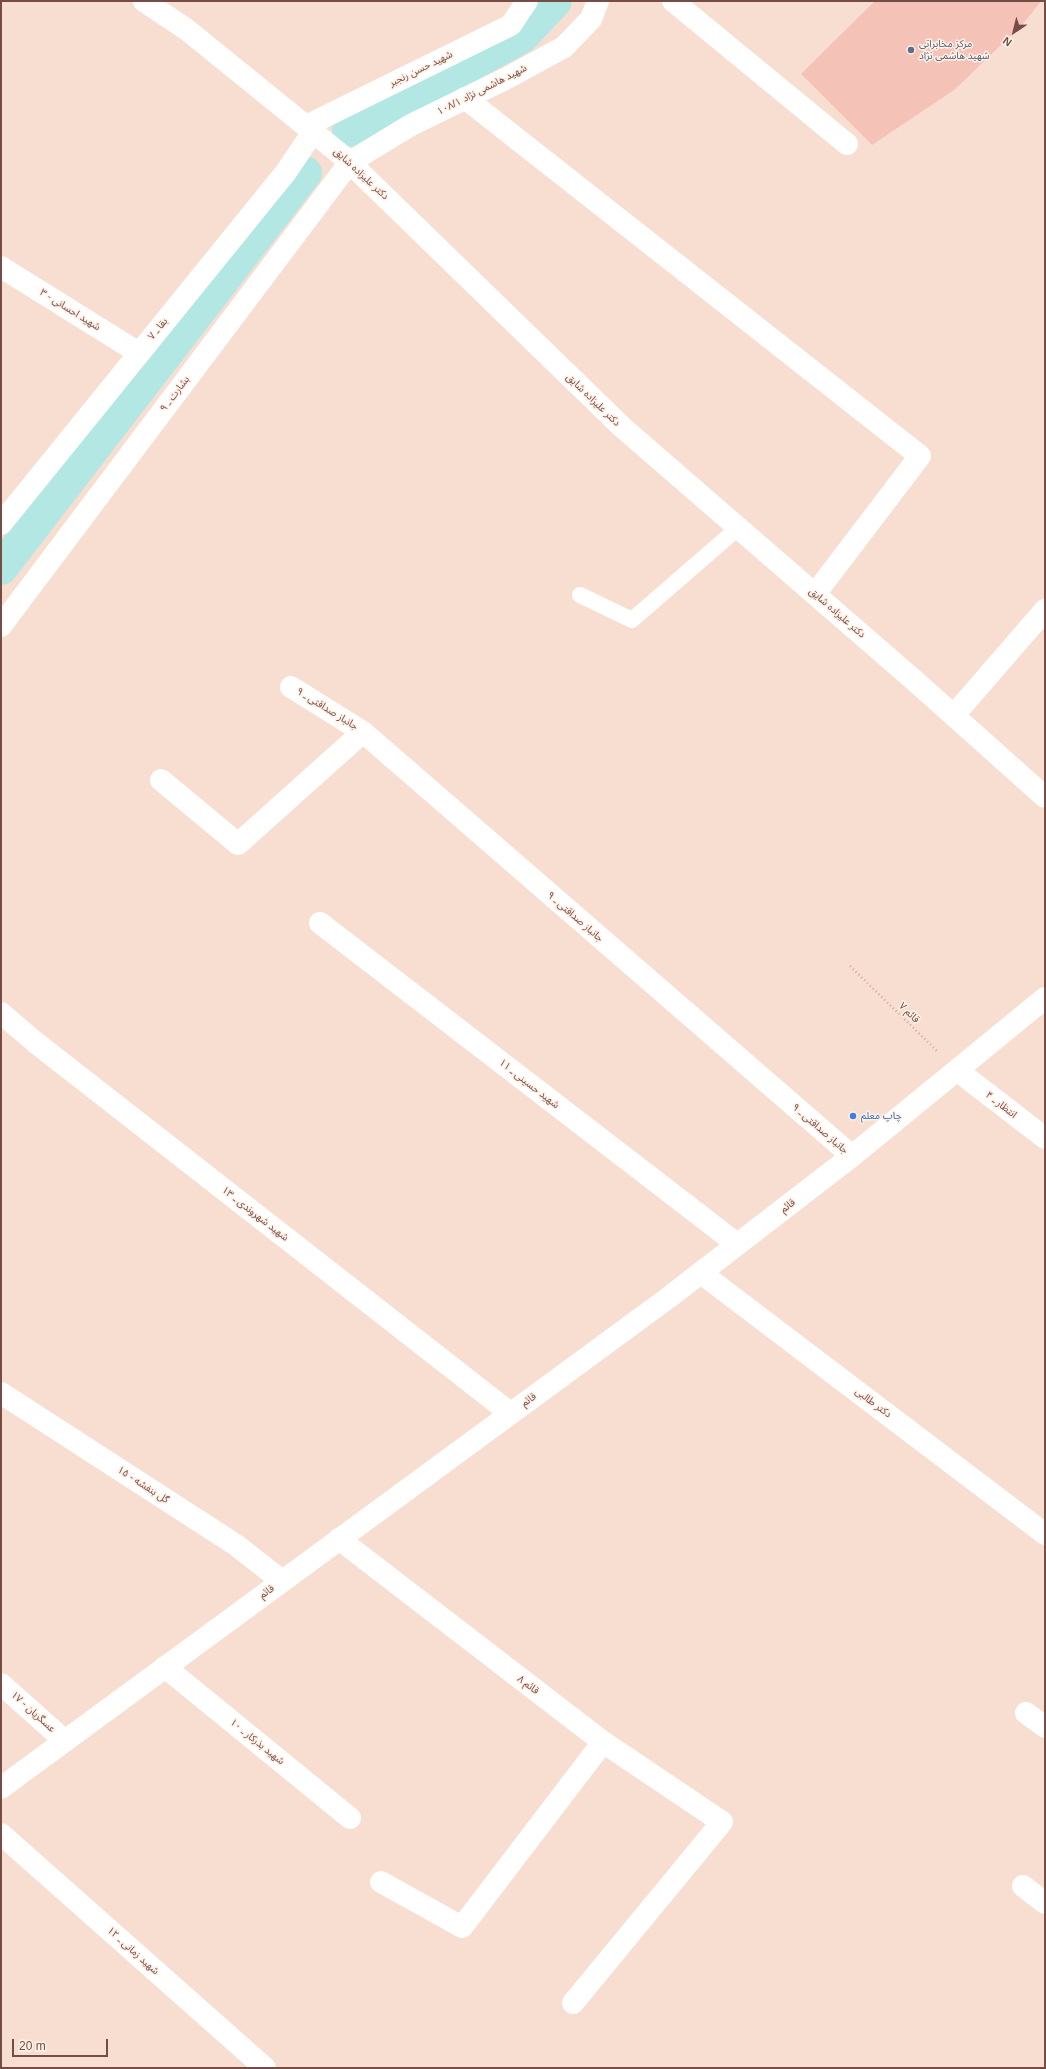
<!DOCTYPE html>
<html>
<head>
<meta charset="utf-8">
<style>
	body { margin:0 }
	#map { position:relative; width:1046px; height:2069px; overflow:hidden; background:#fdece0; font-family:Arial,sans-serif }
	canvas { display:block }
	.frame { position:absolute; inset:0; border:2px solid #754d46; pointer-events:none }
	.north { position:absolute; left:994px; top:12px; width:40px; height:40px; -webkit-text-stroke:3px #fff1e7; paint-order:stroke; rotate:215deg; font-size:11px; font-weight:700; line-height:16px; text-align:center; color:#754d46 }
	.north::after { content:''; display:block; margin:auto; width:14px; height:18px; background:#754d46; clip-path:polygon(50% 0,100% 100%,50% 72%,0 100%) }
	.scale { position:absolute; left:12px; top:2039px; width:96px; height:18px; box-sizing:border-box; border:2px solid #754d46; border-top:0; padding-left:5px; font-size:12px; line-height:14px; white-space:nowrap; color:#754d46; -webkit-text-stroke:3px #fff1e7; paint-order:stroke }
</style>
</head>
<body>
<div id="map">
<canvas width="1046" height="2069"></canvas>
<div class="frame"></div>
<div class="north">N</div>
<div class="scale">20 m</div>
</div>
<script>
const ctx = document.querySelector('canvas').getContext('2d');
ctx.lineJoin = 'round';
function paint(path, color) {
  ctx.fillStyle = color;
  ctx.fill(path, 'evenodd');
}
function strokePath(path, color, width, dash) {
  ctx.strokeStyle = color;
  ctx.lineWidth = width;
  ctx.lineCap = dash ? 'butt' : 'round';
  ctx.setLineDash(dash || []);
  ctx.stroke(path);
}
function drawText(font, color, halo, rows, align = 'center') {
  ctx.font = font + ' Arial,"Noto Sans Arabic",sans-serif';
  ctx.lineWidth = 3;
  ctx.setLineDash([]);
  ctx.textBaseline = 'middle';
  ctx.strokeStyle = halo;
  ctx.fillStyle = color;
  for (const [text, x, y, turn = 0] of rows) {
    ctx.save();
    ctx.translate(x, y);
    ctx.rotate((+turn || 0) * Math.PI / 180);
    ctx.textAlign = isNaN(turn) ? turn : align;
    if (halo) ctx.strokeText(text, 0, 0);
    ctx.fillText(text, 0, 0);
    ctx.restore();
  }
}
const residential = new Path2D(`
	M1 1H1045V2068H1Z`);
const canal = new Path2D(`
	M349 130 521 37 555 1
	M1 568 305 173`);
const building = new Path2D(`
	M875 1H1041L1022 25 954 90 872 145 801 74Z`);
const path = new Path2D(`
	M850 966 937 1051`);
const lane = new Path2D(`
	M580 595 632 620 738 528`);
const street = new Path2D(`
	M673 1 847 144
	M465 98 920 456 815 594
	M306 126 511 25 527 1
	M1 267 139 353
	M1 524 286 172 313 132
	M1 626 350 162 411 125 507 78 564 47 591 19 598 1
	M291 687 363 732 852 1156
	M954 715 1045 610
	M161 780 238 844 363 732
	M320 923 737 1244
	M1 1013 35 1042 510 1413
	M958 1071 1045 1138
	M701 1273 1045 1534
	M1 1393 236 1545 282 1581
	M339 1539 603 1742 722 1822 573 2003
	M165 1667 350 1818
	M1 1684 65 1741
	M1026 1713 1045 1727
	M1 1834 265 2068
	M381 1882 462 1927 603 1742
	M1023 1886 1045 1903`);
const secondary = new Path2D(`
	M144 1 186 29 344 157 622 427 915 681 1045 797
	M1 1788 668 1298 852 1156 1045 998`);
const markers = [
	[911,50,4,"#5c6f8a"],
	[853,1116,4,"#3f7fe0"]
];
const serviceNames = [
	["مرکز مخابراتی",919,44],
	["شهید هاشمی نژاد",919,56]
];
const streetNames = [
	["شهید حسن رنجبر",421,69,-26],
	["شهید هاشمی نژاد ۱۰۸/۱",482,90,-27],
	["دکتر علیزاده شایق",361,174,43],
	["شهید احسانی - ۳",70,310,32],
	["بقا ـ ۷",158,329,-51],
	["بشارت ـ ۹",175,394,-53],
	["دکتر علیزاده شایق",593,400,44],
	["دکتر علیزاده شایق",837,613,41],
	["جانباز صداقتی ـ ۹",327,709,32],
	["جانباز صداقتی ـ ۹",575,917,41],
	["قائم ۷",909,1013,44],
	["شهید حسینی ـ ۱۱",529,1084,38],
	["انتظار ـ ۴",1001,1105,38],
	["جانباز صداقتی ـ ۹",820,1129,41],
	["قائم",788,1206,-37],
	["شهید شهروندی ـ ۱۳",255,1214,38],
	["قائم",529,1400,-36],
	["دکتر طالبی",873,1403,37],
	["گل بنفشه - ۱۵",143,1485,33],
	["قائم",267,1592,-36],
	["قائم ۸",528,1685,37],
	["عسگریان - ۱۷",33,1712,42],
	["شهید بذرکار ـ ۱۰",257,1742,39],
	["شهید زمانی ـ ۱۲",133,1951,42]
];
const shopNames = [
	["چاپ معلم",861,1116]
];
paint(residential, '#f7ded1');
strokePath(canal, '#b3e7e4', 34);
paint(building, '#f4c2b6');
strokePath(path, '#d9a599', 2.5, [1, 3]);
strokePath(lane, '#fff', 16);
strokePath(street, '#fff', 22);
strokePath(secondary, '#fff', 22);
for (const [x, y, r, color] of markers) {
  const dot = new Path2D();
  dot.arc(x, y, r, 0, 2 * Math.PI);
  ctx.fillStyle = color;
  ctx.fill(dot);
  strokePath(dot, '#fff1e7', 1.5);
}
drawText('10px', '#4e5e75', '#fff1e7', serviceNames, 'left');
drawText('10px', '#754d46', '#fff1e7', streetNames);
drawText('10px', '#366cbe', '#fff1e7', shopNames, 'left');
</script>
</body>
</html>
